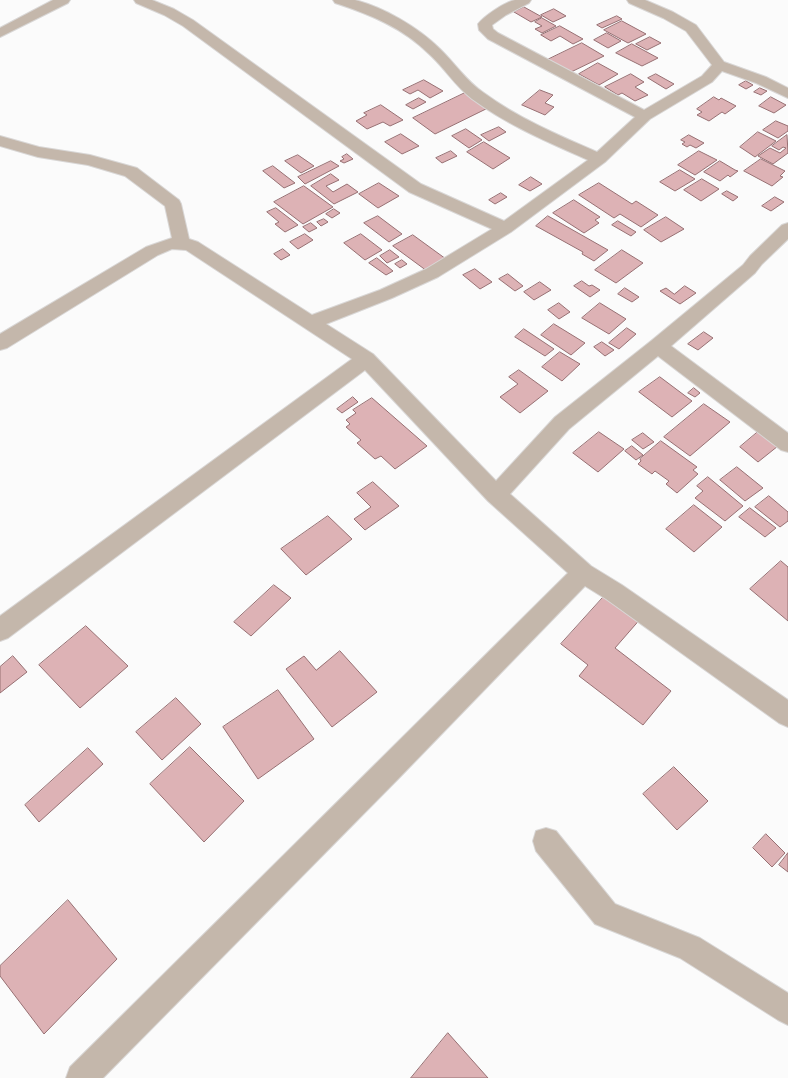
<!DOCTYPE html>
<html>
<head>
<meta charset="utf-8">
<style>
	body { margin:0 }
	canvas { display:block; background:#fbfbfb }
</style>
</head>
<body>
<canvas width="788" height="1078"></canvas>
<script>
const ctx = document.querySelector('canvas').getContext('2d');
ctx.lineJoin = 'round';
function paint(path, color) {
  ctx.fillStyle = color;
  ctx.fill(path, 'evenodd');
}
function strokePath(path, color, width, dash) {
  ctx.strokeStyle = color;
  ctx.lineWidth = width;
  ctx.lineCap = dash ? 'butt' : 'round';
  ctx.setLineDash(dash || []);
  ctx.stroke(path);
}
const building = new Path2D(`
	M524 7 542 17 531 22 514 12Z
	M554 9 566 16 553 22 541 15Z
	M617 16 622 19 602 28 597 25Z
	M542 18 556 26 542 33 535 29 542 26 535 22Z
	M622 21 646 34 628 43 604 30Z
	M560 26 583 39 573 44 560 36 551 41 541 35Z
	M607 33 621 41 608 48 594 40Z
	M650 37 661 43 647 50 636 44Z
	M582 43 604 56 569 73 547 60Z
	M632 44 658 58 642 66 616 53Z
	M598 63 618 74 599 85 579 74Z
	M631 74 644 82 635 87 648 95 635 101 622 93 618 95 605 87Z
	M656 74 674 84 666 89 648 78Z
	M424 80 443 91 430 98 418 90 410 94 403 90Z
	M746 81 753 85 746 89 739 85Z
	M760 88 767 91 761 95 754 92Z
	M540 90 553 95 545 103 554 107 545 115 522 105Z
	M469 91 492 106 435 134 413 118Z
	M714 97 719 100 721 98 736 106 725 114 722 112 709 121 697 115 702 112 697 109Z
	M771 97 786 105 774 113 759 106Z
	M419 98 426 102 413 109 406 105Z
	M381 105 403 120 390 126 383 122 367 129 356 121 367 115 364 113Z
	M776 121 788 126V131L778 138 763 130Z
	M499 127 506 132 489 141 481 135Z
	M466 129 482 140 469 148 452 136Z
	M758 132 776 141 755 157 740 147Z
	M401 134 419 146 402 154 385 142Z
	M689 135 704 143 696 148 690 145 687 147 682 144 685 142 681 140Z
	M787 135 788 153 773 164 758 156 770 148 780 153 786 148 783 147 779 150 772 146Z
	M484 142 510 158 493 169 467 152Z
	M451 151 457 156 442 163 436 158Z
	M699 151 717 160 695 175 678 165Z
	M347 154 353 159 344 163 340 161 344 159 342 157Z
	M298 155 314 166 301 173 285 161Z
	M761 159 785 171 780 176 783 177 772 186 744 171Z
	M331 161 339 166 305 184 298 177Z
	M720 161 735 170 738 171 730 177 728 175 720 181 704 172Z
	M273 166 295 183 284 188 263 171Z
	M680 170 695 179 675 191 660 182Z
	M331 174 339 180 326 186 333 192 347 184 358 192 334 204 311 186Z
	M531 177 542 184 530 191 519 185Z
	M702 179 719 189 701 201 684 190Z
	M379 183 399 196 378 208 359 194Z
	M599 183 632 204 636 201 658 215 641 227 620 214 614 218 579 195Z
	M304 186 333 207 303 224 274 202Z
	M727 191 738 197 733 201 722 194Z
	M501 193 507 197 495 204 489 200Z
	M775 197 784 202 771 211 762 206Z
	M574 200 600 217 595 220 599 223 584 233 553 213Z
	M276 208 298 225 285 232 275 224 279 222 267 212Z
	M334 209 340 213 332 218 326 214Z
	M378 216 402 234 389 242 364 223Z
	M548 216 608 250 594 261 582 254 583 252 536 226Z
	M666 217 684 229 661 242 644 230Z
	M324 219 328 222 321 226 317 222Z
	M618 221 636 232 631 236 612 225Z
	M311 223 317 228 309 232 303 227Z
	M305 234 313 240 298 249 290 242Z
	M361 234 382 250 365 260 344 243Z
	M413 235 446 259 427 271 393 246Z
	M283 249 290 255 281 260 274 254Z
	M390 250 399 257 387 263 380 256Z
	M622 250 643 263 616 283 595 270Z
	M377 258 393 271 386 275 369 263Z
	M402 260 407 264 400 268 395 264Z
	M475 269 492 282 480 289 463 275Z
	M508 274 523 286 515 291 499 279Z
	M582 281 589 286 592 285 600 290 590 297 574 286Z
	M540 282 551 290 534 300 524 292Z
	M685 286 696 293 680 304 660 291 666 288 674 294Z
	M625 288 639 297 632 302 618 294Z
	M559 303 570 312 559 319 548 310Z
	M600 303 626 319 609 334 582 318Z
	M554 324 585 343 571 355 541 335Z
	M627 328 636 334 619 349 609 343Z
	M524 329 554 349 545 356 515 337Z
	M704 332 713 338 698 350 688 344Z
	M602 342 614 350 605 356 594 347Z
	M560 352 580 364 562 381 542 367Z
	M519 370 548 391 520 413 500 397 518 384 509 377Z
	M660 377 692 401 672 417 639 392Z
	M694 388 700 393 695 397 688 393Z
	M353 397 358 402 342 413 337 409Z
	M372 398 427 446 395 469 381 456 375 459 357 443 361 440 346 427 350 424 346 420 356 413 353 410Z
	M704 404 730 422 690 456 664 437Z
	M759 431 778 446 758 462 740 447Z
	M599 432 624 449 598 472 573 453Z
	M643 433 654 442 643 449 632 440Z
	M661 441 697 467 693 470 698 474 677 493 666 484 669 481 655 471 652 474 638 464 641 461 640 459Z
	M632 446 643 455 636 460 625 451Z
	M737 467 763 488 745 501 720 480Z
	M708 477 743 506 725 521 695 498 703 491 697 486Z
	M373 482 399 506 365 530 354 519 371 507 357 493Z
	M769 496 788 512V521L780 527 755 507Z
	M694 505 722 527 694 552 666 529Z
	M750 508 776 528 765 537 739 517Z
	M328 516 352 539 306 575 281 549Z
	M781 561 788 567V621L750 589Z
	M274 585 291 598 251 636 234 622Z
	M608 592 642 617 615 648 671 691 643 725 579 676 588 665 561 644Z
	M86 626 128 666 80 708 39 665Z
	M340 651 377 692 332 727 286 669 304 656 316 670Z
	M13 656 27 672 0 693V667Z
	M278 690 314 739 258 779 223 727Z
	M176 698 201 724 162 760 136 732Z
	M190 747 244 801 204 842 150 784Z
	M88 748 103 764 39 822 25 805Z
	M674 767 708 801 677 830 643 794Z
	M766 834 785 853 772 867 753 848Z
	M788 853V872L779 865Z
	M68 900 117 959 44 1034 0 976V966Z
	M448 1033 488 1078H411Z`);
const minor = new Path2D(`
	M53 0H70L68 3 0 37V28Z
	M134 0H152L174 9 193 20 421 184 504 221 588 160C548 142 507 125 472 99 455 86 444 67 428 53 403 28 369 14 335 3L333 0C340 0 348 0 355 0 383 7 418 27 439 48 454 62 466 81 484 93 518 118 558 135 597 152L635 117 488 39 479 30 478 24C484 16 505 2 515 0 520 0 526 0 531 0L529 3 506 15 492 25 493 29 498 33 644 110 702 76 712 65 686 31 663 18 629 3 627 0H645L673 12 696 25 724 62 766 77 788 88V98L756 83 722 71 712 82 650 119 605 162 511 232 438 277 392 298 326 324 373 354 496 481 555 417 651 341 743 265 750 256 782 225 788 223V239L762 264 755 273 671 346 788 433V452L781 450 658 356 569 429 510 494 591 566 622 585 788 700V727L779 723 606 599 585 586 398 779 103 1078H66L70 1067 568 573 488 501 365 370 8 638 0 641V616L352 359 186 250 172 249 158 255 7 348 0 350V334L146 247 172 238 165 206 125 176 88 165 38 157 0 146V136L39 147 90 155 137 168 179 200 181 204 189 239 198 242 312 315 380 290 426 269 492 229 409 192 183 26 164 15 136 3Z
	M546 828 556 831 615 904 700 938 788 993V1025L778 1020 680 958 595 924 536 851 533 841 536 831Z`);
paint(building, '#ddb2b5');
strokePath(building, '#977073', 1);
strokePath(minor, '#d9d7d6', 2);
paint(minor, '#c4b7ab');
</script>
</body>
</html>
